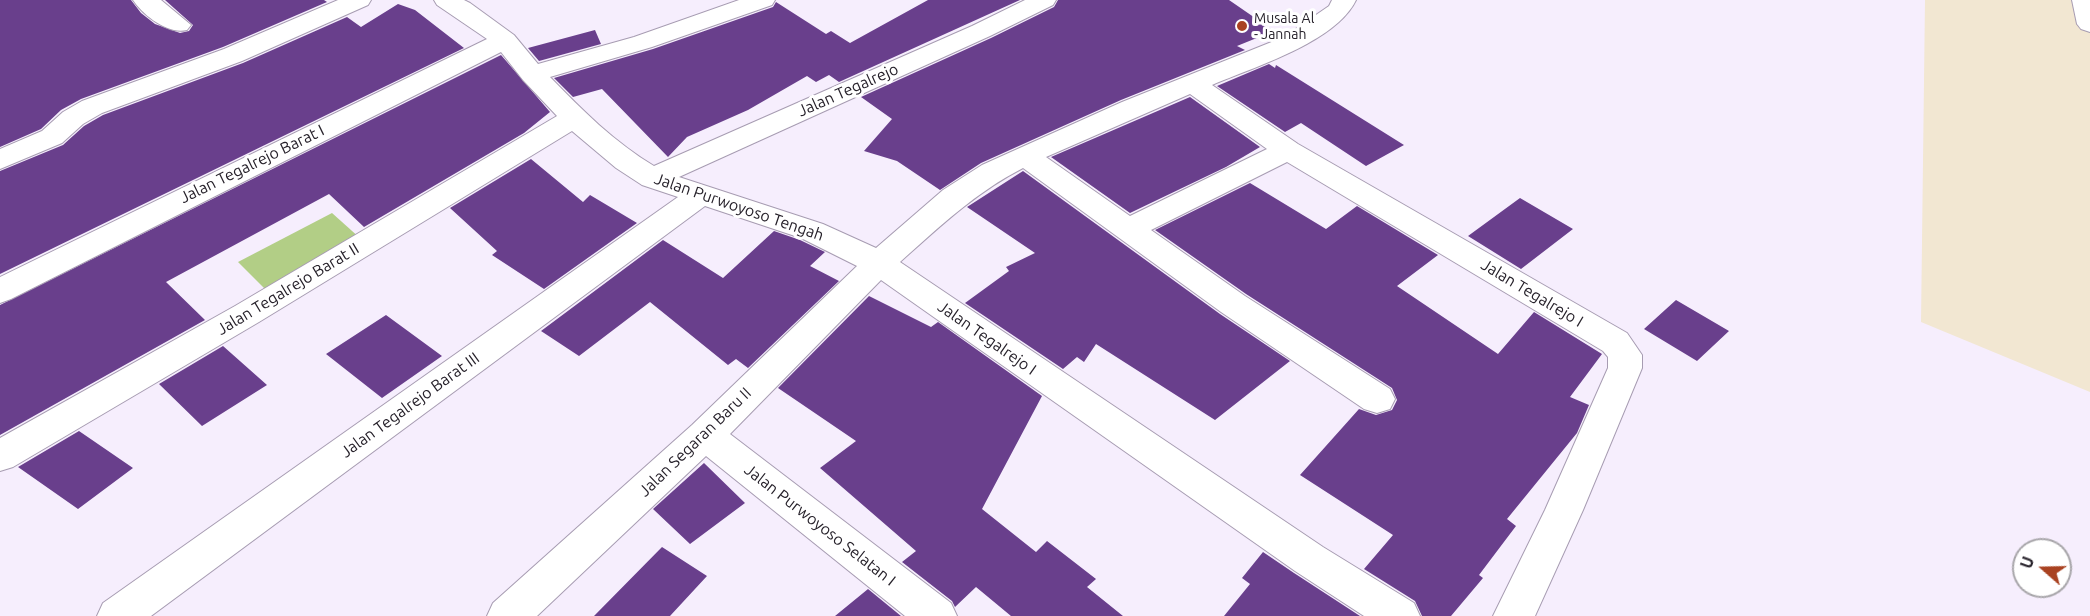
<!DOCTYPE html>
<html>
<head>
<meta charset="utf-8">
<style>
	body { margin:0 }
	#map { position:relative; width:2090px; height:616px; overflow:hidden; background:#f6eefd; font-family:Ubuntu,sans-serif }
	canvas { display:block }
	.north { position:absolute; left:2012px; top:538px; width:60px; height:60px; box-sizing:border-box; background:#fff; border:2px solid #a8a6aa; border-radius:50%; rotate:290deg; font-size:16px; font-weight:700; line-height:24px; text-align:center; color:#26212a }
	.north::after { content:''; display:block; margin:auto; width:21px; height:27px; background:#a94221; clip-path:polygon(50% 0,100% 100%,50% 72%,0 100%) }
</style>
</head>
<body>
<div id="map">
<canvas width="2090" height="616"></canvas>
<div class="north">U</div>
</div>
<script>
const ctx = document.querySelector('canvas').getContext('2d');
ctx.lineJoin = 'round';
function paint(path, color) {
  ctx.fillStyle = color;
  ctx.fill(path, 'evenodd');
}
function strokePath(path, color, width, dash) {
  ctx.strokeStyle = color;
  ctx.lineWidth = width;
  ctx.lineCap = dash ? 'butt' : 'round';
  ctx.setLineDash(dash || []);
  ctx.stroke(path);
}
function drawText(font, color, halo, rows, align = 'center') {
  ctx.font = font + ' Ubuntu,sans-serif';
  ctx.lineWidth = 6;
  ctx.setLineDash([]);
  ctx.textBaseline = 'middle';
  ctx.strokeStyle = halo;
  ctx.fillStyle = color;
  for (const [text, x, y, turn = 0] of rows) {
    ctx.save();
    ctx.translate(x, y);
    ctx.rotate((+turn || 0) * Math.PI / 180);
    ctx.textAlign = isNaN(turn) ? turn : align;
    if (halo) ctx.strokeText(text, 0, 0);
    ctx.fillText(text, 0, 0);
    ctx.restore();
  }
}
const industrial = new Path2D(`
	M1925 0H2090V392L1921 322Z`);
const green = new Path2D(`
	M332 213 361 239 266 290 238 262Z`);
const building = new Path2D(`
	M0 0H131L141 13 155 24 180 33 189 31 193 25 165 0H324L327 2 223 47 81 99 61 110 41 129 0 147Z
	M928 0H1020L839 82 829 75 816 82 807 76 748 110 687 137 668 157 602 89 573 97 554 78 653 49 773 7 776 2 826 34 831 31 850 43Z
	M1058 0H1229L1274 31 1237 46 1245 50 1121 100 981 163 940 190 897 161 864 151 892 119 861 97 991 38 1054 7Z
	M398 4 415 10 464 48 0 274V171L63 145 84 126 103 115 243 63 347 17 361 27Z
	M595 30 601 44 539 61 528 48Z
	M501 55 550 112 524 133 364 227 329 194 166 282 205 320 0 435V305Z
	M1269 64 1275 68 1276 65 1404 145 1366 166 1301 123 1285 132 1217 86Z
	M1190 97 1260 147 1226 167 1130 213 1051 157Z
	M531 159 583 202 590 195 637 223 544 289 492 255 497 251 450 208Z
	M1023 171 1220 314 1290 361 1215 420 1096 344 1084 362 1077 357 1063 369 965 303 1009 271 1006 267 1035 253 967 207Z
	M1250 183 1326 229 1357 206 1438 255 1397 286 1498 354 1534 312 1602 354 1570 397 1589 405 1577 433 1507 519 1516 526 1479 575 1483 578 1451 616H1422L1415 601 1364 569 1393 535 1300 475 1359 409 1376 415 1392 410 1397 400 1392 388 1246 294 1155 230Z
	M1520 198 1573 229 1521 269 1468 236Z
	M774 231 800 240 825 252 810 266 839 281 748 368 736 359 728 365 650 302 579 356 541 331 663 240 723 278Z
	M869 296 931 327 938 322 1042 396 982 509 1036 552 1047 541 1096 579 1087 587 1123 616H1011L976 587 955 607 952 601 902 562 916 551 820 468 856 441 778 388Z
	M1676 300 1729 331 1697 361 1644 329Z
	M386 315 442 356 382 398 326 354Z
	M223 346 267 385 202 426 159 384Z
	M79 431 133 468 78 509 18 467Z
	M704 463 745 503 690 544 653 509Z
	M662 547 707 576 670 616H594Z
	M1263 552 1294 573 1360 616H1224L1250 584 1242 578Z
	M868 589 901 616H835Z`);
const street = new Path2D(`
	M133 0H161L191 25 187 30C168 35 143 15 133 0Z
	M338 0H371L368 5 242 61 102 113 83 124 62 143 0 169V149L42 131 63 112 82 101 224 49Z
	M434 0H464L470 3 514 35 538 64 634 37 739 0H775L772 5 652 47 550 77C582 110 614 142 654 166L972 26 1025 0H1056L1053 5 990 36 679 177 823 224 876 248 943 190 982 165 1122 102 1284 37 1329 6 1332 0H1356C1336 42 1254 67 1212 85L1298 144 1627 333 1642 355V368L1583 510 1535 616H1493L1545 510 1608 368V357L1603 351 1287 162 1151 230 1245 296 1390 389 1395 399 1390 409 1377 413 1364 409 1221 312 1023 168C976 192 939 227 900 262L1323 547 1414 603 1420 616H1364L1295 571 881 280 730 434 951 603 957 616H905L706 456 537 616H487L493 603 692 425 857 266 801 238 705 206 151 616H97L103 603 678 197 642 185 616 168 572 131 259 322 13 467 0 471V438L235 306 557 116 523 80 501 52 11 299 0 303V277L487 39 437 5ZM1190 94 1267 149 1130 216 1046 157Z`);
const secondary = new Path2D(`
	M2072 0H2090V32L2081 29 2077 24Z`);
const markers = [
	[1242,26,6,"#a94221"]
];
const farPoinames = [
	["Musala Al",1254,18],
	["- Jannah",1254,34]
];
const streetNames = [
	["Jalan Tegalrejo",848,90,-24],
	["Jalan Tegalrejo Barat I",252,164,-26],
	["Jalan Purwoyoso Tengah",739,207,19],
	["Jalan Tegalrejo Barat II",288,289,-31],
	["Jalan Tegalrejo I",1532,293,31],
	["Jalan Tegalrejo I",987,338,35],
	["Jalan Tegalrejo Barat III",410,405,-36],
	["Jalan Segaran Baru II",695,442,-44],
	["Jalan Purwoyoso Selatan I",820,525,38]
];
paint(industrial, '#f2e7d2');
paint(green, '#b2ce86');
paint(building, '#693f8c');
strokePath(street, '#a79cb2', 2);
strokePath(secondary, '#a79cb2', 2);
paint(street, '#fff');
paint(secondary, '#fff');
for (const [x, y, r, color] of markers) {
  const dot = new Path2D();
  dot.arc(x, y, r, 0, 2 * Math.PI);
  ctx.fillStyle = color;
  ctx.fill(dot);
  strokePath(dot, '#fff', 2);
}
drawText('14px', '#26212a', '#fff', farPoinames, 'left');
drawText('16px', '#26212a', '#fff', streetNames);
</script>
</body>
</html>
